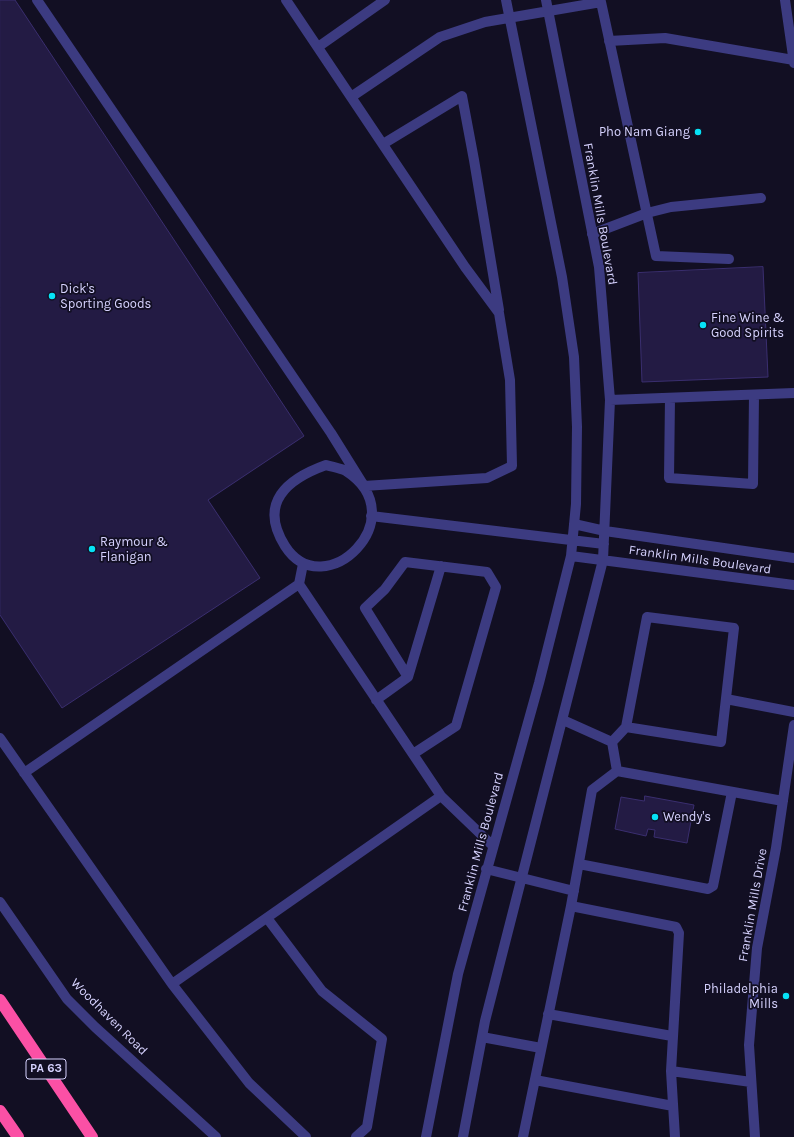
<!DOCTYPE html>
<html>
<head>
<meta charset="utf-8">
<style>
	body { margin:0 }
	canvas { display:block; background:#120f23 }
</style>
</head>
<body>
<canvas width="794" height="1137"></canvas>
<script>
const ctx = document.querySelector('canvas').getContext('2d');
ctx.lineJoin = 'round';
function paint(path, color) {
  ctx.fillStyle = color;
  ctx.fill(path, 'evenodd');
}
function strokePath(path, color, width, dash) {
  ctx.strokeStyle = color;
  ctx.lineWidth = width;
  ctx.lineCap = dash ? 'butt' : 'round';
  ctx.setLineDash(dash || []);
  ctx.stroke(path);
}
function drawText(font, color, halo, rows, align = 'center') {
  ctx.font = font + ' Karla,sans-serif';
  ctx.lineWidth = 3.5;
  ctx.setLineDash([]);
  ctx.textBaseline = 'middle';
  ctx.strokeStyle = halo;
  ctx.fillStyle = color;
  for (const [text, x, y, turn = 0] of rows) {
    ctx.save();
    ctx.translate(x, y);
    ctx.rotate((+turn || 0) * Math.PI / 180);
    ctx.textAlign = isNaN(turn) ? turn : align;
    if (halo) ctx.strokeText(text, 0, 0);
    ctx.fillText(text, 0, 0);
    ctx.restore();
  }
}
const building = new Path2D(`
	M0 0H15L304 436 208 500 260 578 62 708 0 615Z
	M763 267 768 377 642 382 638 273Z
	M645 796 694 805 687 843 654 837 655 830 648 829 646 836 615 829 621 797 644 801Z`);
const minor = new Path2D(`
	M37 0 331 433 364 486 487 478 512 466 510 380 499 313 465 267 286 0
	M785 0 794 63
	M601 2 656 256 729 259
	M609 41 665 38 794 60
	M318 47 385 0
	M351 97 440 37 485 22 601 2 600 0
	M383 144 462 96 474 160 499 310
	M592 234 647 213 671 207 761 198
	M670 398 669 478 753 484 754 395
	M610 400 794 393
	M326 465C332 467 340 468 346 471 417 517 324 607 285 546 258 503 287 479 326 465Z
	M371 516 604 544
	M574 524 605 531 794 558
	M571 556 794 585
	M299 584 303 564
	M647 617 734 628 721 742 626 727Z
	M726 699 794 712
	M376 700 408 677
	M563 720 612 742 617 771
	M0 738 172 984 441 796 299 584 24 773
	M612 742 626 727
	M413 754 456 726 496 587 487 572 405 562 385 589 365 608 408 677 441 566
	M441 796 493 846
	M579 864 708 889 713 886 732 792
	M486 869 574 891
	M0 902 67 999 95 1027 216 1137
	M267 918 322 991 382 1039 367 1127 356 1137
	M172 984 249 1083 306 1137
	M548 1014 672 1036
	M482 1037 541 1048
	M671 1071 675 1137
	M535 1080 673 1106
	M751 1082 671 1071 679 933 676 927 571 906 592 790 617 771 783 801
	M426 1137 458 974 539 683 571 556 576 504 577 427 574 357 562 277 506 0
	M463 1137 485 1021 603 560 610 400 599 267 546 0
	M523 1137 571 906
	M755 1137 749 1045 757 948 776 848 794 725`);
const highway = new Path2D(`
	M0 1000 92 1137
	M0 1111 18 1137`);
const markers = [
	[698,132,4,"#06e2f6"],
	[52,296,4,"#06e2f6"],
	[703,325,4,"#06e2f6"],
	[92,549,4,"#06e2f6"],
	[655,817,4,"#06e2f6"],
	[786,996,4,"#06e2f6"]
];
const shields = [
	[46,1069,40]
];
const shieldNames = [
	["PA 63",46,1069]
];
const poiNames = [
	["Pho Nam Giang",690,132,"right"],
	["Dick's",60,289],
	["Sporting Goods",60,304],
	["Fine Wine &",711,318],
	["Good Spirits",711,333],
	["Raymour &",100,542],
	["Flanigan",100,557],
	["Wendy's",663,817],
	["Philadelphia",778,989,"right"],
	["Mills",778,1004,"right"]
];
const streetNames = [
	["Franklin Mills Boulevard",600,214,80],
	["Franklin Mills Boulevard",700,560,8],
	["Franklin Mills Boulevard",481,842,-75],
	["Franklin Mills Drive",753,905,-80],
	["Woodhaven Road",109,1017,45]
];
paint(building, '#231b44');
strokePath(building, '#3a2e6f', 1);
strokePath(minor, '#3c3b81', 10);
strokePath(highway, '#fb50a5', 12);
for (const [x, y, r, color] of markers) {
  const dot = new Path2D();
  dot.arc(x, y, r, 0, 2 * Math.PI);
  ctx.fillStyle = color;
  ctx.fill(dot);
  strokePath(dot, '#120f23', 1.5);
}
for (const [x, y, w] of shields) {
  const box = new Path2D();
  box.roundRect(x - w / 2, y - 10, w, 20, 3);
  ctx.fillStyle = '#120f23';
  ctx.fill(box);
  strokePath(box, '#d6d2fe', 1);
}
drawText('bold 12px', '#d6d2fe', null, shieldNames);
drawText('13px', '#d6d2fe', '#120f23', poiNames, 'left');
drawText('13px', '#d6d2fe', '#120f23', streetNames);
</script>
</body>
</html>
